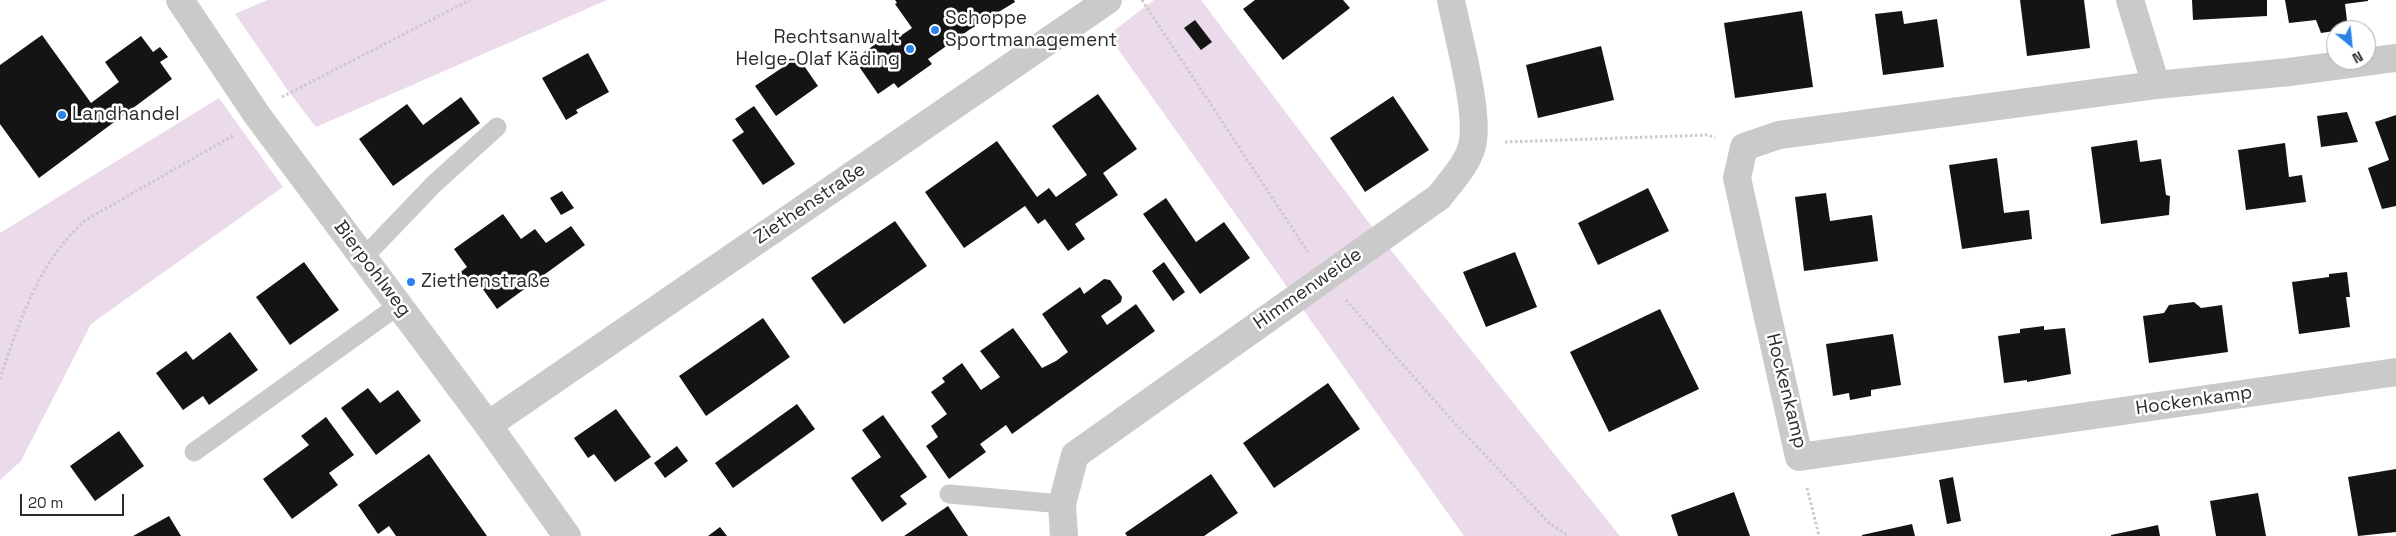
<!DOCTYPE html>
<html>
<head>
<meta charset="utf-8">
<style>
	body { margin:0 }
	#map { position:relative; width:2396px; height:536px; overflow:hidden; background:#fff; font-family:"Space Grotesk",sans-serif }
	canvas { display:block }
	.north { position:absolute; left:2326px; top:20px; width:50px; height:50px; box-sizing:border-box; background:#fff; border:1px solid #ababab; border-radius:50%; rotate:152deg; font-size:14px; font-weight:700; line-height:20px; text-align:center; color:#2d2d2d }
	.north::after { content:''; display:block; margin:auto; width:18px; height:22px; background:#2c82e8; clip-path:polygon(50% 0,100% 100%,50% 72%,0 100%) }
	.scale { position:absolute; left:20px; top:494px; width:104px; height:22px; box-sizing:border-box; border:2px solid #2d2d2d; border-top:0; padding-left:6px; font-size:15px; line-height:18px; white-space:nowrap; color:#2d2d2d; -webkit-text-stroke:4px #fff; paint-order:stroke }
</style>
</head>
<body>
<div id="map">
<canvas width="2396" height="536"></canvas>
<div class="north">N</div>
<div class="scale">20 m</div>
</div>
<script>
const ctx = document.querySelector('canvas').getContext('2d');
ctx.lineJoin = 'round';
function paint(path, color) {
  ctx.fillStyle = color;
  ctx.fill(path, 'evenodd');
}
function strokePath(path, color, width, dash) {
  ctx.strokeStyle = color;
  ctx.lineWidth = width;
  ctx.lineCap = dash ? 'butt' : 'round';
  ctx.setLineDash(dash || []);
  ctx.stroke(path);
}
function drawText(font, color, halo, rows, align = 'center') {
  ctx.font = font + ' "Space Grotesk",sans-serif';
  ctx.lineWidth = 5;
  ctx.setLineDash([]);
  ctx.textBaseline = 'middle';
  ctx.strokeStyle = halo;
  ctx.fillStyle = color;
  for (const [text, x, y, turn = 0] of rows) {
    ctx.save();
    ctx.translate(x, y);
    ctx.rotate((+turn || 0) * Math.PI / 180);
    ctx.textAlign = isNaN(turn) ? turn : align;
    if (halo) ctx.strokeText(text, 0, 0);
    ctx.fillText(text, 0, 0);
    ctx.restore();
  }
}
const green = new Path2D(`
	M267 0H607L316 127 289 92 235 14Z
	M1154 0H1201L1370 224 1620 536H1464L1108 35Z
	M219 98 283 187 91 324 21 461 0 480V233Z`);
const building = new Path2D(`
	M895 0H1014L1015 2 969 30 928 59 932 64 898 88 894 83 878 94 858 65 861 64 856 58 891 33 896 39 912 28 895 4 897 3Z
	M1255 0H1343L1350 8 1283 60 1243 9Z
	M2020 0H2084L2090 48 2027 56Z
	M2192 0H2267V16L2193 20Z
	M2285 0H2368V1L2345 4 2348 29 2321 33 2316 20 2289 23Z
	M1802 11 1813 87 1735 98 1724 23Z
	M1902 11 1904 24 1937 19 1944 67 1883 75 1875 14Z
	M1195 20 1212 42 1201 50 1184 28Z
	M42 35 91 103 119 82 105 62 141 36 153 52 160 47 168 57 160 62 172 79 39 178 0 124V65Z
	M1601 46 1614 100 1538 118 1526 65Z
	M588 53 609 92 576 110 578 113 566 120 542 78Z
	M798 57 818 86 776 116 755 86Z
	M1098 94 1137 149 1103 173 1118 195 1075 224 1085 239 1068 251 1045 219 1038 224 1025 206 964 248 925 192 997 141 1037 197 1049 188 1056 197 1087 175 1052 126Z
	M1393 96 1429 150 1365 192 1330 138Z
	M461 97 480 123 393 186 359 139 407 104 423 125Z
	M754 106 795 164 763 185 732 140 744 132 735 119Z
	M2347 112 2358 142 2321 147 2317 116Z
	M2396 115V206L2382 209 2368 168 2389 160 2375 122Z
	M2137 140 2140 162 2161 159 2166 195 2170 196 2169 215 2101 224 2091 147Z
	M2285 143 2289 177 2302 175 2306 202 2246 210 2238 150Z
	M1997 158 2004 213 2029 210 2032 239 1962 249 1949 165Z
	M1648 188 1669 231 1598 265 1578 223Z
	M562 191 574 208 561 215 550 198Z
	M1826 193 1830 221 1872 215 1878 261 1804 271 1795 197Z
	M1166 198 1196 242 1224 222 1250 258 1200 294 1143 214Z
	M503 214 521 239 535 229 546 243 571 226 585 245 497 309 475 278 466 285 458 274 467 267 454 249Z
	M895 221 927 266 844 324 811 278Z
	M1515 252 1537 307 1486 327 1463 272Z
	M304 262 339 310 290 345 256 297Z
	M1164 262 1185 292 1173 301 1152 271Z
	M2347 272 2350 297H2346L2350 327 2299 334 2292 282 2329 277V274Z
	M1104 279 1110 280 1122 297 1121 302 1101 316 1107 325 1136 304 1155 331 1012 434 1006 425 980 444 986 452 949 479 926 446 938 437 931 426 947 414 931 392 945 382 942 378 962 363 981 390 1000 377 980 351 1013 328 1042 368 1056 361 1068 352 1042 314 1080 287 1084 294Z
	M2194 302 2201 308 2222 305 2228 352 2149 363 2143 316 2164 313 2169 305Z
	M1660 309 1699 389 1609 432 1570 352Z
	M763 318 790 357 706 416 679 376Z
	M2044 326V330L2065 328 2071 374 2027 382V380L2004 383 1998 336 2020 333V329Z
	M230 332 258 370 209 405 203 396 183 410 156 373 186 351 193 360Z
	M1893 334 1901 385 1871 390V396L1850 400 1849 393 1833 396 1826 344Z
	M1328 383 1360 429 1274 488 1243 443Z
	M368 388 380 403 398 390 421 421 376 455 341 408Z
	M797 404 815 429 733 488 715 463Z
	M616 409 651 457 615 482 594 454 588 458 574 438Z
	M883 415 927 477 900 496 907 504 882 522 851 478 881 457 862 430Z
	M326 417 354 455 329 473 338 485 292 519 263 479 309 445 301 436Z
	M119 431 144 466 95 501 70 466Z
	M677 446 688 461 665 478 654 463Z
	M429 454 487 536H396L389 526 378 534 358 505Z
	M2396 469V532L2358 536 2348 477Z
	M1211 474 1238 513 1204 536H1127L1125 533Z
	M1953 477 1961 521 1947 524 1939 480Z
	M1734 492 1750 536H1678L1671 515Z
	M2258 493 2266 536H2216L2210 501Z
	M948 506 968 536H904Z
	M169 516 181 536H133Z
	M1912 524 1915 536H1862V535Z
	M2158 525 2160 536H2111V535Z
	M720 527 727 536H708Z`);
const path = new Path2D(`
	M1142 0 1308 252
	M282 97 470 0
	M1505 142 1708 135 1715 138
	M1346 300 1450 418 1549 523 1569 536
	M0 379C19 322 39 260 86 220L234 135
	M1807 488 1819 536`);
const service = new Path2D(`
	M363 258 434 184 497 127
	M194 452 399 305
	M949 494 1062 504`);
const minor = new Path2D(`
	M180 0 257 115 488 425 567 536
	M2130 0 2156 85
	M2396 58 2289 72 2156 85 1779 135 1744 147 1737 178 1799 457 2396 372
	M488 425 1108 0
	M1064 536 1062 504 1075 455 1439 197C1451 181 1470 162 1473 141 1478 106 1458 37 1451 0`);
const markers = [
	[935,30,5,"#2c82e8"],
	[910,49,5,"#2c82e8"],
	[62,115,5,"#2c82e8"],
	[411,282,5,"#2c82e8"]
];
const poiNames = [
	["Schoppe",945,19],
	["Sportmanagement",945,41],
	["Rechtsanwalt",900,38,"right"],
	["Helge-Olaf Käding",900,60,"right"],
	["Landhandel",72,115],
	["Ziethenstraße",421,282]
];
const streetNames = [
	["Ziethenstraße",810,204,-34],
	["Bierpohlweg",372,269,53],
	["Himmenweide",1308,289,-35],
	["Hockenkamp",1786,391,76],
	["Hockenkamp",2194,401,-8]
];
paint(green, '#ebdaea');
paint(building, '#141414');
strokePath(path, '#cacaca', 3, [2.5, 2.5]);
strokePath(service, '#cacaca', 19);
strokePath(minor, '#cacaca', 28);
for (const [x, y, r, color] of markers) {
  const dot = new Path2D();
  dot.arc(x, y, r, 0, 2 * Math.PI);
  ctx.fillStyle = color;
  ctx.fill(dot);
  strokePath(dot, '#fff', 2);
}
drawText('19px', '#2d2d2d', '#fff', poiNames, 'left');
drawText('19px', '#2d2d2d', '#fff', streetNames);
</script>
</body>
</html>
